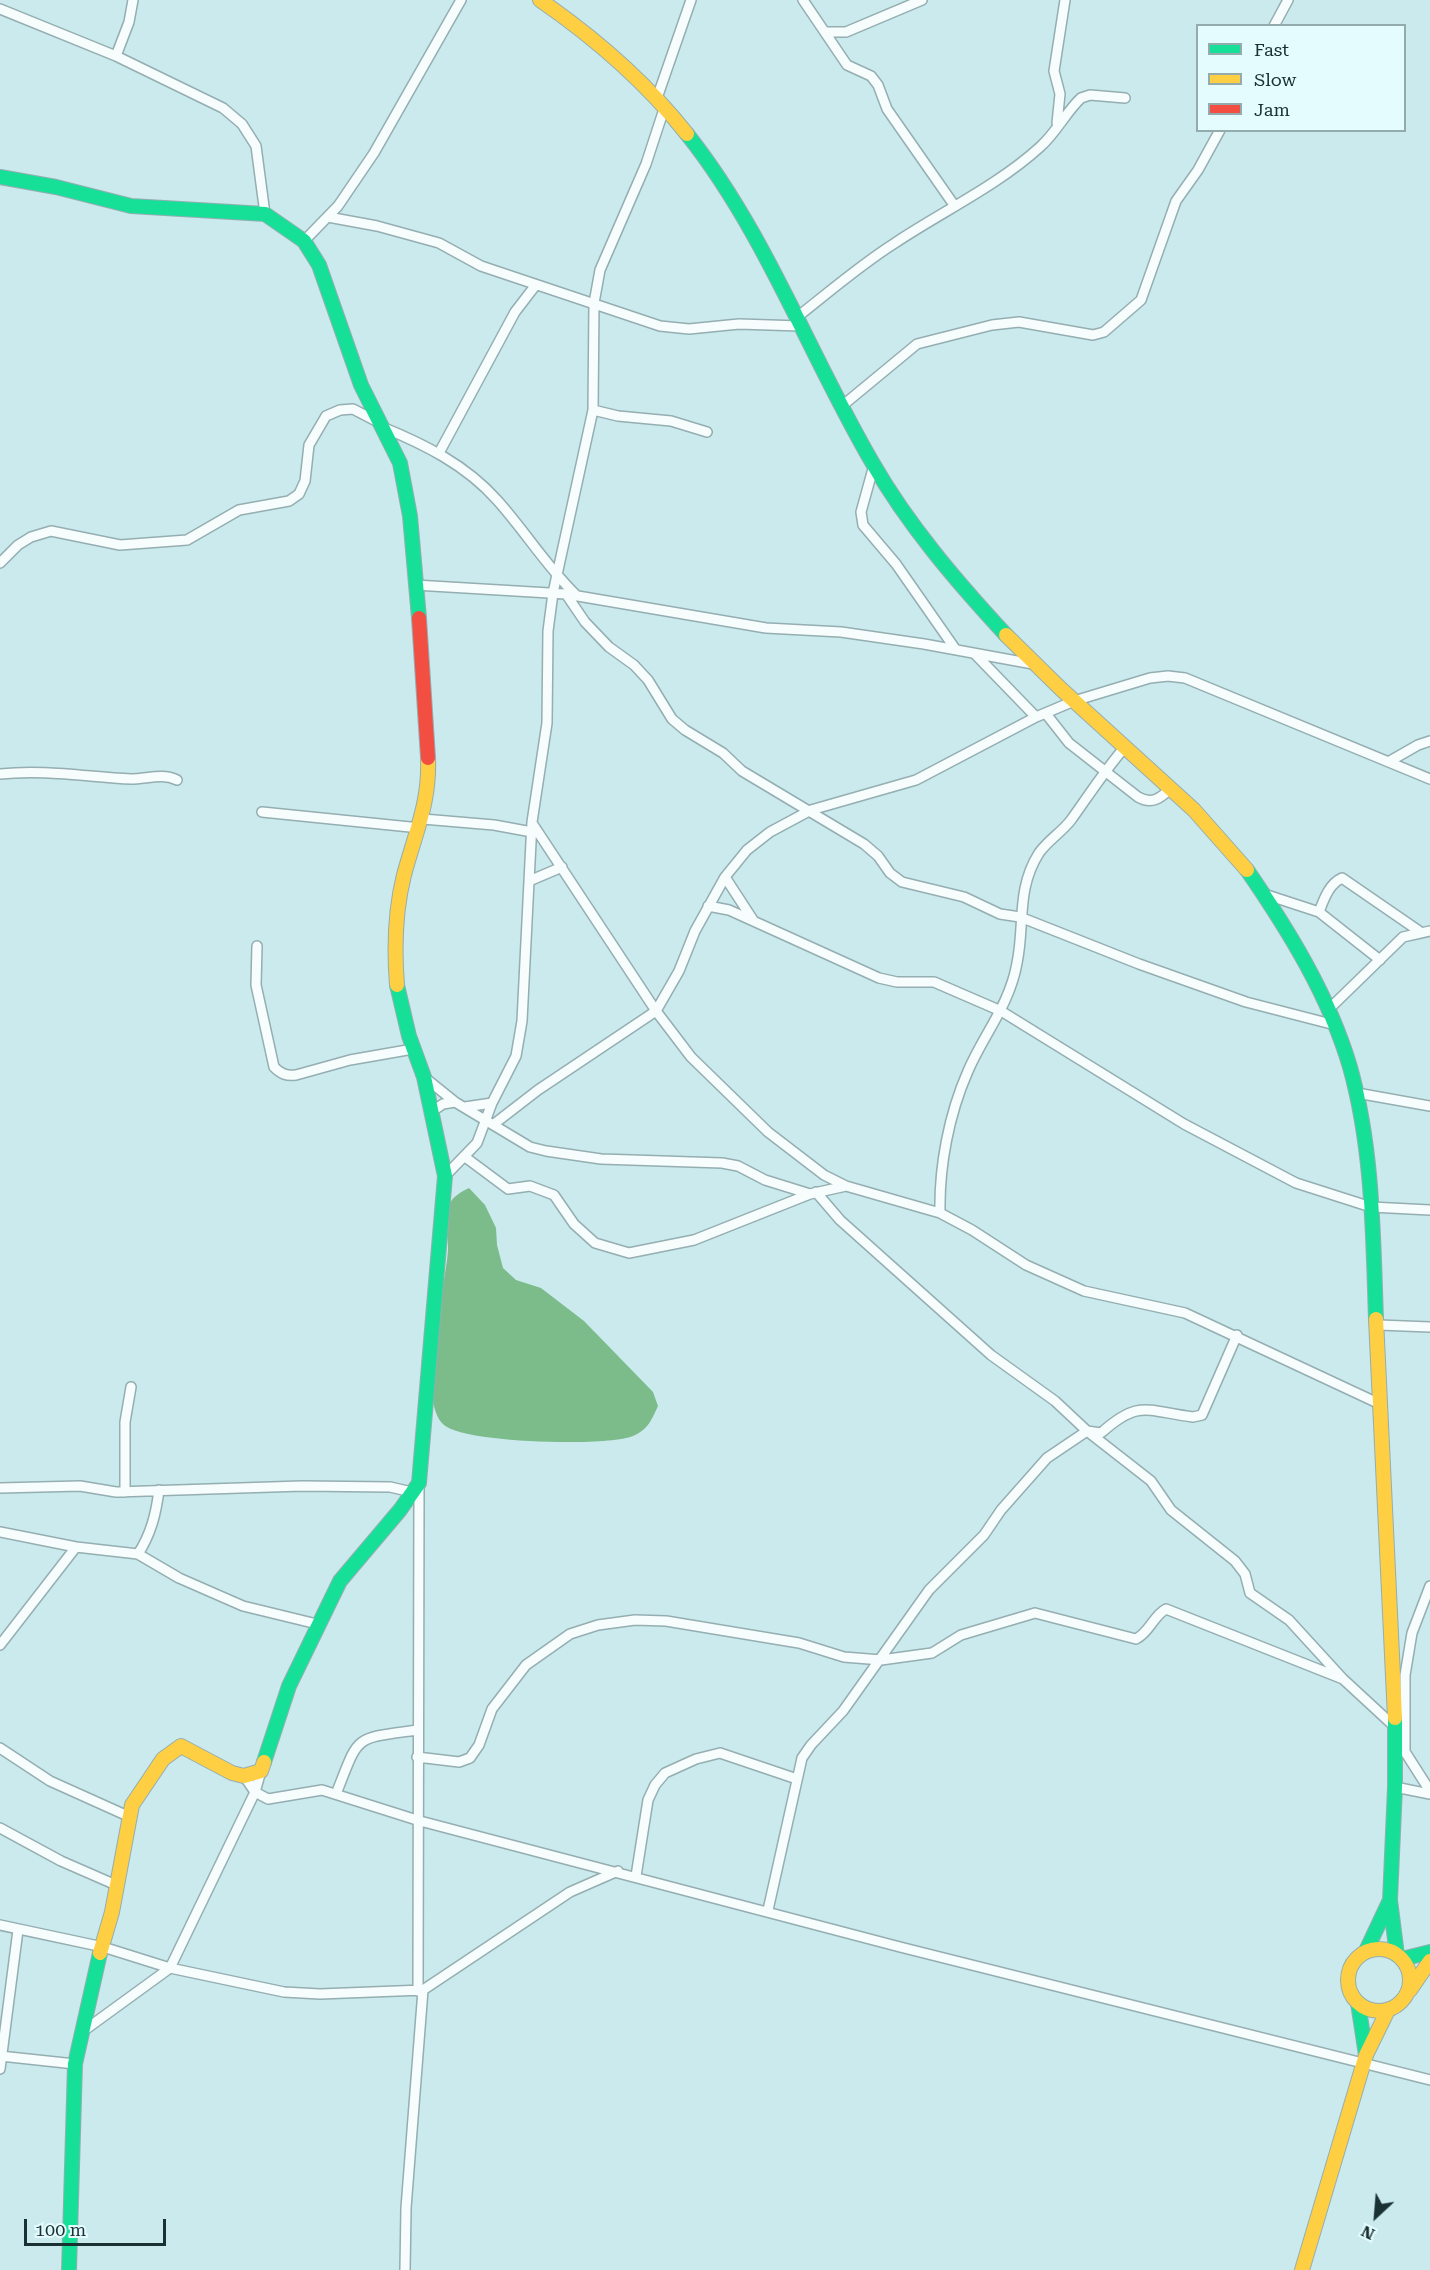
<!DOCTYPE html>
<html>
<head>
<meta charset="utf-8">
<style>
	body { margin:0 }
	#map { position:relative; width:1430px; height:2270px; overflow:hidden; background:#caeaee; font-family:"Roboto Serif",serif }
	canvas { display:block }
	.legend { position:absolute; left:1196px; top:24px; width:210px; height:108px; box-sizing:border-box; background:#e5fcff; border:2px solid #94abae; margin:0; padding:8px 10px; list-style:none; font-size:18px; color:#1a3134 }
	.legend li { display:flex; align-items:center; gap:12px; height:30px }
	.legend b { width:30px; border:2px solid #94abae }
	.north { position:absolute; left:1346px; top:2186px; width:60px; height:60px; -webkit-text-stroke:4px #e5fcff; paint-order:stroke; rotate:206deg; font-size:16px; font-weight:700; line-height:24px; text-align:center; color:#1a3134 }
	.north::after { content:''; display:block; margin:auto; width:21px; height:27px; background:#1a3134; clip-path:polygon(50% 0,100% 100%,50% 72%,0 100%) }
	.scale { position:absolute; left:24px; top:2219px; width:142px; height:27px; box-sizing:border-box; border:3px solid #1a3134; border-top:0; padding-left:8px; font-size:18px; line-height:21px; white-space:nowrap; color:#1a3134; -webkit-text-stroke:4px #e5fcff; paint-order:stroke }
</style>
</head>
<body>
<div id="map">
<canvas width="1430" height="2270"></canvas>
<ul class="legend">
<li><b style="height:8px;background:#16e098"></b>Fast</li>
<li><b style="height:8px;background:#ffcf43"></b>Slow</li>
<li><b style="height:8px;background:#f24e42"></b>Jam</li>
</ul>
<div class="north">N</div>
<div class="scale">100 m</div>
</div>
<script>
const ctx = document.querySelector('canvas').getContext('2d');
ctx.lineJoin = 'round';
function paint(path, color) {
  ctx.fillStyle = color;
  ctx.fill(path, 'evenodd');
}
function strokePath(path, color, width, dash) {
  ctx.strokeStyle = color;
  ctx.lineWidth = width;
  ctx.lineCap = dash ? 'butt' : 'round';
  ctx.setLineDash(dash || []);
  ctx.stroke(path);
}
const water = new Path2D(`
	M469 1188 485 1205 496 1228 497 1245 503 1268 516 1280 541 1288 584 1321 653 1392 658 1406C652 1419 648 1430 633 1436 607 1447 464 1443 444 1425 415 1399 446 1286 448 1250 449 1236 442 1219 449 1205 453 1196 461 1192 469 1188Z`);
const street = new Path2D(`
	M803 0 847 65 871 76 878 85 887 109 954 205
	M0 9 116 56 223 108 242 124 256 146 265 214
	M1274 26 1288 0
	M825 32H846L922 0
	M116 56 129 22 133 0
	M657 98 691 0
	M1057 123 1060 94 1054 71 1065 0
	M328 217 377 226 439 243 481 266 660 326 689 329 739 324 800 326
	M304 241 338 206 374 153 461 0
	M796 318C828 293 860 265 895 243 943 211 997 186 1040 147 1056 133 1066 112 1081 98L1090 95 1125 98
	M842 406 917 344 992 325 1019 322 1093 335 1104 332 1141 300 1176 201 1198 170 1220 130
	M593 410 618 416 671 421 707 432
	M382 427C424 444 466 465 497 500 525 531 546 566 576 595
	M439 453 515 312 535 286
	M874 465 861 512 863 525 896 564 956 650
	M0 563 18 545 31 537 51 531 120 545 187 540 239 510 289 501 299 494 305 481 309 445 326 416 340 410 353 409 378 422
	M415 585 566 594 766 628 841 632 924 644 1033 664
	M566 594 585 622 609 647 634 665 648 680 672 719 685 730 723 753 742 771 864 844 878 856 890 873 902 882 964 897 1000 914 1020 917 1139 964 1246 1002 1335 1025
	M975 654 1036 717
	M1047 715 1069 743 1138 797C1152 805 1161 798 1171 788
	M1390 761 1418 745 1430 741
	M0 774C43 769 88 777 131 779 147 779 162 773 177 780
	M262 812 420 828
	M423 819 494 825 532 832
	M532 823 656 1011 691 1057 768 1132 824 1175 846 1186 940 1213 972 1230 1026 1265 1084 1291 1185 1313 1382 1405
	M725 877 753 920
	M529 881 562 867
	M1264 894 1319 912 1380 960
	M708 906 729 910 879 978 897 982H934L1001 1011 1184 1124 1296 1183 1371 1207 1430 1210
	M1319 912C1324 899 1329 884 1342 878L1419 931
	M257 946 256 985 274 1067C281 1074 286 1076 296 1075L350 1060 413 1049
	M1328 1010 1403 937 1430 931
	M424 1077 455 1102 530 1147 546 1151 601 1159 722 1163 738 1166 765 1180 810 1194
	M1357 1093 1430 1106
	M465 1107 492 1103
	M431 1112 443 1104 455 1102
	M494 1124 538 1090 656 1011 679 971 695 931 725 877 747 850 770 832 811 810 916 780 1036 717 1074 701 1150 678 1168 676 1185 678 1430 779
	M465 1157 508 1189 530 1186 554 1195 574 1224 595 1243 629 1253 694 1240 810 1194 846 1186
	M445 1176 477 1143 492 1103 516 1056 522 1021 532 822 547 723 548 631 553 593 593 410 594 303 600 270 646 164 665 106
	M816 1192 840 1220 991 1355 1055 1401 1087 1431 1151 1481 1171 1510 1235 1561 1245 1574 1250 1593 1289 1620 1343 1679 1395 1727
	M940 1213C939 1166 949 1114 968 1071 984 1034 1010 1004 1017 963 1025 925 1016 889 1039 853 1048 840 1062 832 1071 820 1089 795 1105 770 1125 747
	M1379 1325 1430 1327
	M0 1488 80 1486 116 1492 302 1486 390 1487 412 1492
	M125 1492V1422L131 1387
	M0 1532 76 1547 138 1554 179 1578 243 1606 317 1624
	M138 1554C151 1534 156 1514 159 1490
	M0 1645 76 1547
	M1402 1747 1430 1791
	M0 1748 50 1781 130 1817
	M1405 1750V1675L1412 1633 1430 1586
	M417 1757 459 1762 470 1758 479 1745 492 1709 526 1665 570 1634 598 1625 635 1620 666 1621 799 1643 844 1657 881 1660 932 1653 961 1635 1035 1613 1136 1639C1150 1632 1153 1616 1166 1609L1343 1679
	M244 1776 255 1792 268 1799 322 1790 420 1821 900 1947 1430 2080
	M1395 1787 1430 1794
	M336 1794C360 1734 352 1739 417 1730
	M0 1828 61 1861 116 1885
	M636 1876 648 1800 655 1785 665 1773 696 1759 720 1753 797 1779
	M768 1910 802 1758 811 1745 843 1711 929 1590 984 1535 1001 1510 1047 1458 1087 1431 1101 1433C1139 1399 1146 1411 1193 1417L1202 1415 1237 1335
	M0 1925 103 1947 170 1968 284 1992 320 1994 423 1990 570 1892 618 1871
	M418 1991 419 1485
	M82 2032 170 1968 255 1792 261 1771
	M0 2056 75 2064
	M0 2069 18 1930
	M405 2270 406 2208 423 1990`);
const fast = new Path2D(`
	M687 134C765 232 809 354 872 462 908 525 957 582 1006 635
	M0 177 56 187 131 206 265 214 304 241 319 265 361 385 400 463 410 516 419 618
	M1247 870C1289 931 1329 996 1350 1067 1373 1149 1373 1235 1376 1319
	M1395 1718V1787L1390 1900 1397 1955
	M264 1762 289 1686 340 1581 400 1510 419 1483 445 1176 424 1077 409 1036 397 985
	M1366 1951 1390 1900
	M1402 1959 1430 1952
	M1358 2003 1366 2055
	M69 2270 75 2064 100 1953`);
const slow = new Path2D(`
	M540 0C595 38 645 81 687 134
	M1006 635 1061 689 1194 810 1247 870
	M397 985C394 948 395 911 404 875 415 834 430 802 428 758
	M1376 1319 1395 1718
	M1348 1980a31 31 0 1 1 62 0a31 31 0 1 1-62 0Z
	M100 1953 112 1912 132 1805 163 1759 181 1746 232 1773 244 1776 261 1771 264 1762
	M1410 1990 1430 1961
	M1302 2270 1366 2055 1388 2010`);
const jam = new Path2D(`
	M419 618 428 758`);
paint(water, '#7cbc8b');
strokePath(street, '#94aeb1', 12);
strokePath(fast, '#94aeb1', 16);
strokePath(slow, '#94aeb1', 16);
strokePath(jam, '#94aeb1', 16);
strokePath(street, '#f7fcfc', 9);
strokePath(fast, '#16e098', 14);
strokePath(slow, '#ffcf43', 14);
strokePath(jam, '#f24e42', 14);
</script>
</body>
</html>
